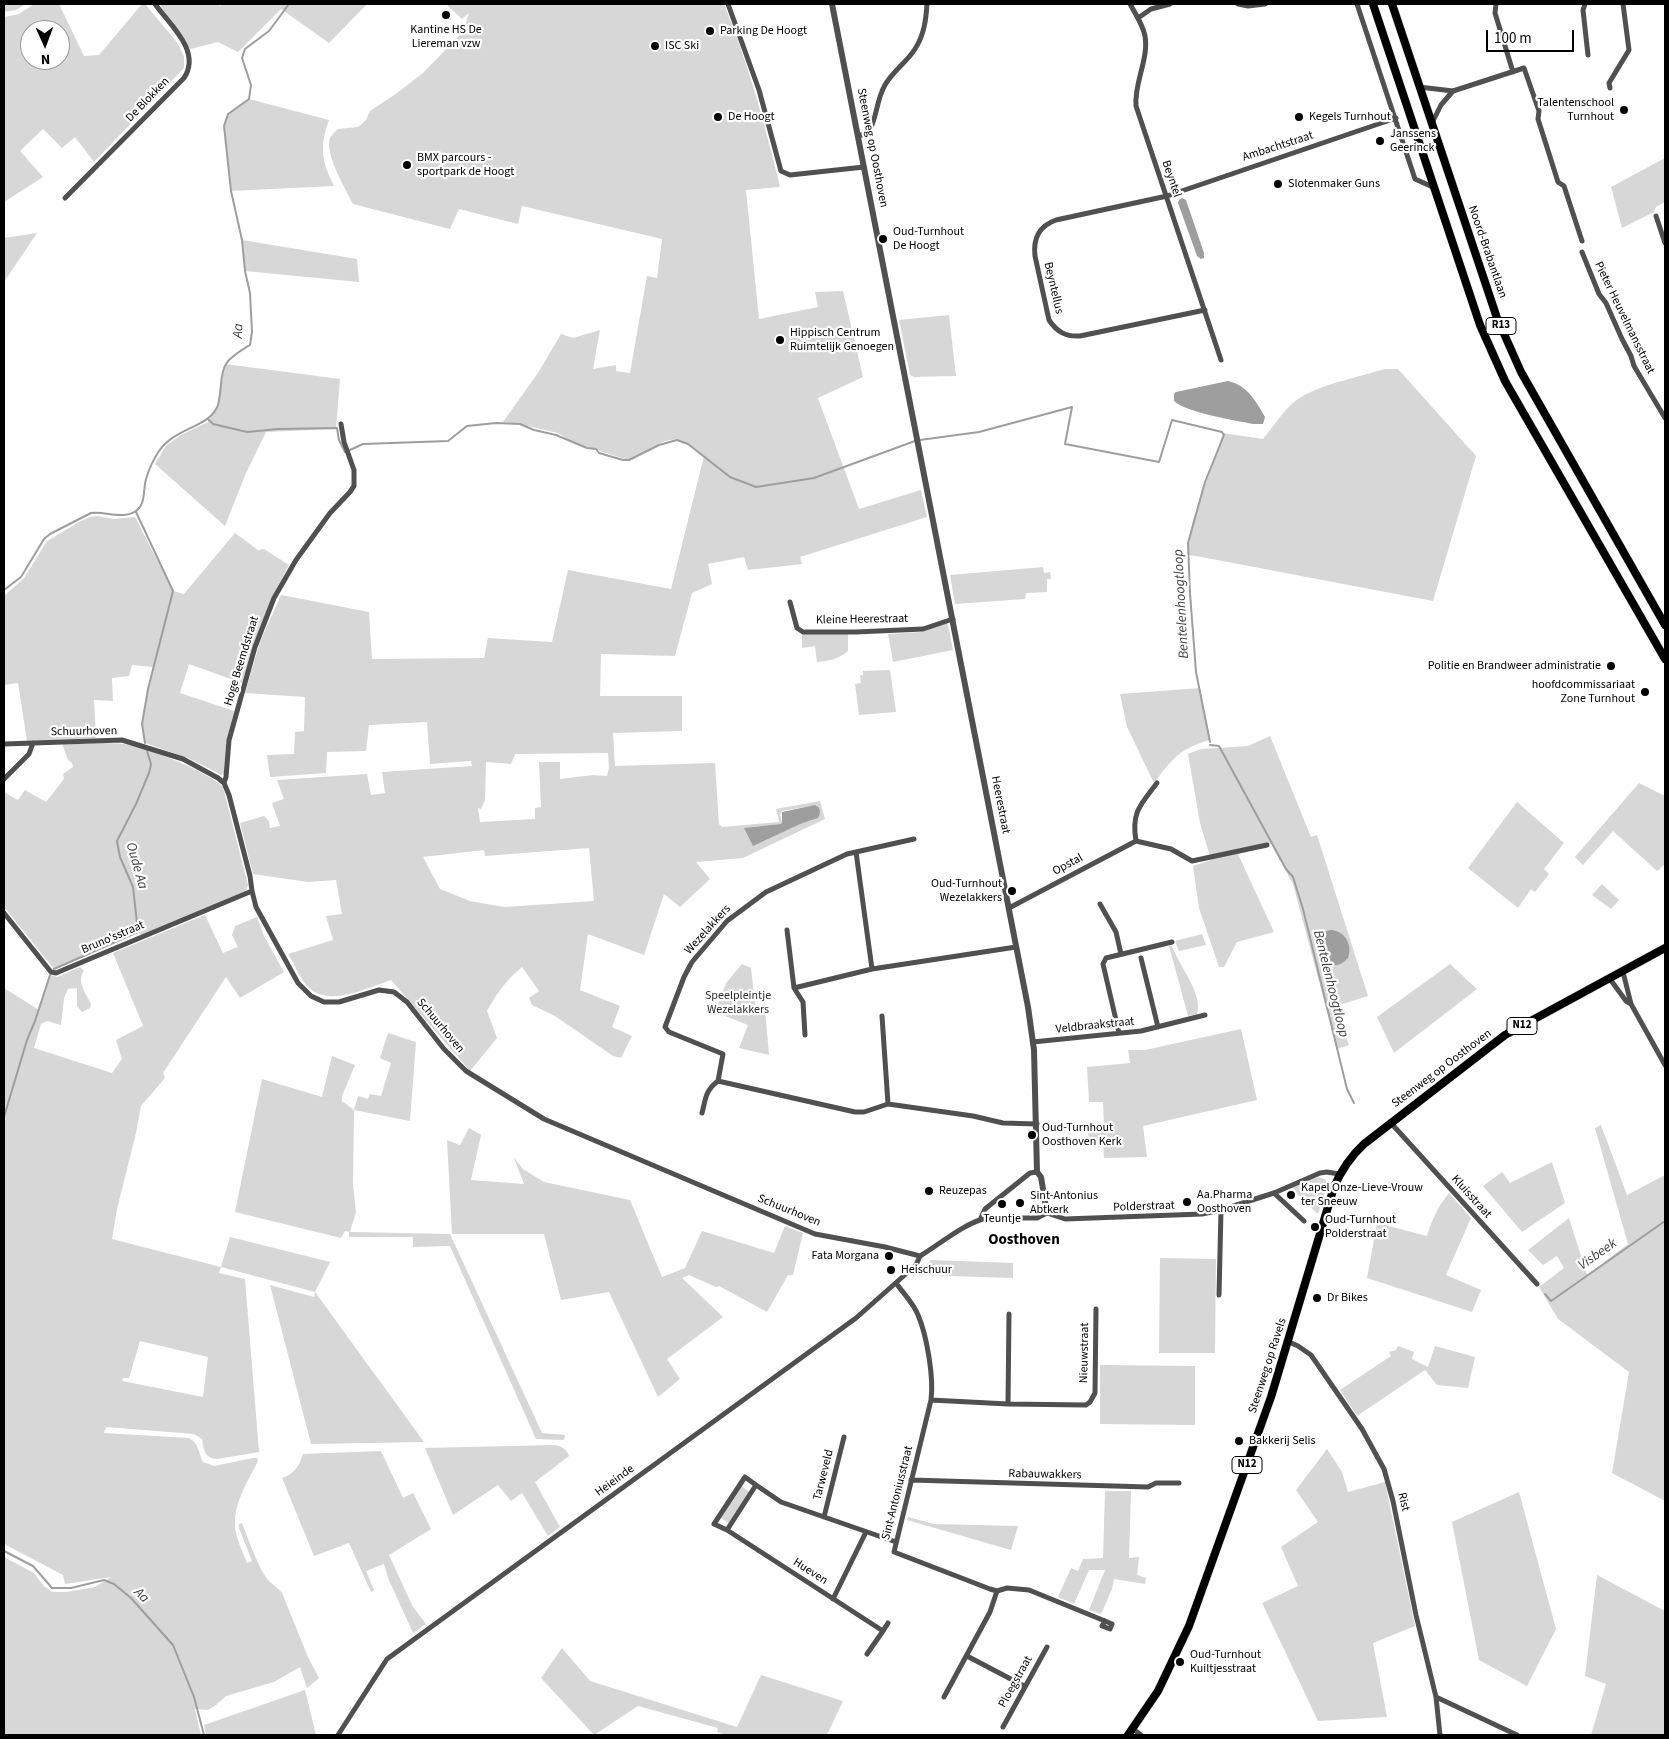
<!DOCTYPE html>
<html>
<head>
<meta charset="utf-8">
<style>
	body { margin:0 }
	#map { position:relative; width:1669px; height:1739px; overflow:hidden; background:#fff; font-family:"Source Sans 3",sans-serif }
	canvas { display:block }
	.frame { position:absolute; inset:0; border:5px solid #000; pointer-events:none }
	.north { position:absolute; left:20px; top:20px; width:50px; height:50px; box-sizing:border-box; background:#fff; border:1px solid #999; border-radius:50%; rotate:178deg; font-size:14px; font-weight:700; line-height:20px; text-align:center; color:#000 }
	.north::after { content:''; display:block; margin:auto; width:18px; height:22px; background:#000; clip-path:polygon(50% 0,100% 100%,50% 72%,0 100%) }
	.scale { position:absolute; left:1486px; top:30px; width:88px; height:22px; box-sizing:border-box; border:2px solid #000; border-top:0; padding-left:6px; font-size:15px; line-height:18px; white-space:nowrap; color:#000; -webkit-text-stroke:4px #fff; paint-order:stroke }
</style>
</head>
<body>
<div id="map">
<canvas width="1669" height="1739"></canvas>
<div class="frame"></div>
<div class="north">N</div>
<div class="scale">100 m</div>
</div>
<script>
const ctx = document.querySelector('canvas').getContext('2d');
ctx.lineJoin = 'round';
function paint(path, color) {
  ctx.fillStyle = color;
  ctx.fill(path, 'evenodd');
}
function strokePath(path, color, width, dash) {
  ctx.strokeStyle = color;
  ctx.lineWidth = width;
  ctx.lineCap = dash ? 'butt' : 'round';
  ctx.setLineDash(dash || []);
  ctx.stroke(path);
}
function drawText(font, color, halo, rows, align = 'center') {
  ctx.font = font + ' "Source Sans 3",sans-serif';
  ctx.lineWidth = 4.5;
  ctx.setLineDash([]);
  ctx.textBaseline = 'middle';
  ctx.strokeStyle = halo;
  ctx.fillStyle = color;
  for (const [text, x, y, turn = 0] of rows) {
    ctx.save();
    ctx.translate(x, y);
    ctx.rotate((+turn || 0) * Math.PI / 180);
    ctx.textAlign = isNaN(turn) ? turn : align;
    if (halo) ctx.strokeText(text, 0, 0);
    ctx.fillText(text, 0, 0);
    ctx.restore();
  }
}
const green = new Path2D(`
	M4 4H26L16 10 4 12Z
	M34 4H59L84 56 99 55 142 4H145L176 41 184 56V68L94 162 75 137 62 148 43 129 20 151 43 177 4 202V17L19 14ZM30 30H60V60H30Z
	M159 4H217L220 6 222 4H367L329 43 281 9 238 52 218 42 190 49Z
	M446 4H724C748 63 765 124 780 187L746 190 759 319 818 307 815 292 843 291 863 377 818 398 819 401 859 509 921 490 927 517 800 557 802 564 748 570 744 557 708 564 712 584 692 593 675 656 601 654 600 696H682V731L613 733 615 766 715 763 719 824 722 827 779 822 776 809 820 801 825 819 743 858 696 862 710 879 680 907 664 894 644 955 588 934 580 990 620 1006 612 1027 632 1036 621 1058 613 1056 555 1016 532 1005 529 998 539 991 522 967C507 979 496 994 487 1011L497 1038 470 1071 391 980C367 988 327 1009 306 985 299 976 294 964 288 954L333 940 326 916 342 914 336 880 308 882 253 874 240 823 264 816 269 821 270 828 280 826 272 803 284 799 277 780 367 774 371 795 385 793 382 772 472 766 471 761 430 764 427 722 369 725 366 751 327 752 326 773 270 777 267 755 294 754 295 732 304 731 305 697 245 693 260 642 281 595 369 612 372 659 484 658 488 638 552 642 568 570 671 589 704 456C698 451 691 445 684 442 667 432 645 455 628 460L575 443 558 433 519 424 503 422 538 373 561 334 573 338 600 330 593 369 616 365V371L630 373 647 276 657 278 662 239 522 206 518 224 459 209 450 229 353 204C346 190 324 153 330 138 332 135 335 131 338 129L358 127 366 120 370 111 397 93 423 73 458 37 464 28 469 13 462 19ZM608 753 609 768 607 776 593 775 560 779V762H539L541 807 535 808V819L480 822 478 808 481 809 485 800 486 762 511 764 515 754ZM817 805 818 818C795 827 769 826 745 828L780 824 782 823 780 814 782 811ZM589 848 594 901 504 907 470 901 440 889 423 857 484 850 485 856Z
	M249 99 329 120C319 147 322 162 334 186L231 191 224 126 228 114Z
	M1665 158V202L1656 207 1654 212 1622 228 1611 187Z
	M37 233 4 282V238Z
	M242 240 357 259 359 282 245 271Z
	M949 315 956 376 914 377 910 375 899 320Z
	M225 364 340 379 336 429 266 432 246 473 225 526 155 464 166 446 181 435 208 422 217 408Z
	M1385 369H1398L1476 456 1433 601 1196 556 1187 555 1193 520 1223 433 1263 439C1275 425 1286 405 1303 396 1323 384 1362 376 1385 369Z
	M97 516 114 519 135 517 173 591 184 594 235 533 258 550 264 549 289 565 271 599 256 639 242 683 189 664 180 693 234 711 227 738 224 773 222 775 190 759 145 743 142 724 148 689 153 667 132 665 129 676 112 678 113 701 94 700 96 738 27 741 18 683 4 685V596L24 578 47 541 79 522 90 517Z
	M1043 567 1044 573 1050 572 1051 579H1047V592L1026 593 1025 599 955 604 950 575Z
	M946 623 948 625 953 650 893 662 888 634 920 632Z
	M802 634H848V651C839 659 828 661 817 662L815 646 802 648Z
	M890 670 896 712 859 715 855 684 861 683 860 675H863V671Z
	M1200 688 1210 740C1180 748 1172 759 1154 783L1127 727 1120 694Z
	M1270 736 1311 837 1317 835 1368 996 1336 1006 1349 1045 1337 1049 1293 884 1271 844 1237 852 1274 932 1237 942 1224 967H1219L1199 908 1193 866 1211 860 1200 823 1188 754 1201 749 1248 746Z
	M97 743C105 743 115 743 124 744 151 749 203 769 223 787L248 885 246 891 141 935 137 932 54 969 4 907V792L18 800 25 790 46 802 64 779 63 774 73 767 72 763 68 760 62 744Z
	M1639 783 1665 796V864L1657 871 1613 831 1583 865 1575 857Z
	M1517 802 1564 843 1544 869 1549 874 1535 892 1531 889 1518 908 1468 868Z
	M1602 884 1619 900 1611 909 1592 895Z
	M205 915 223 953 238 947 232 935 235 926 257 917 264 936 284 972 240 998 226 977 163 1073 165 1078 141 1106 136 1133 117 1209 112 1239 221 1267 230 1237 330 1262 315 1292 424 1442 311 1444 270 1285 314 1297 315 1292 221 1267 219 1273 245 1279 259 1452 218 1459C205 1458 204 1452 202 1439L194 1434 106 1427 104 1433 188 1438C199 1442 198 1452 203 1462L214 1466 253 1458H257L258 1461C248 1481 234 1502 235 1525 235 1537 243 1552 247 1563L252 1561 239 1528V1524L242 1523C247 1536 261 1575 270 1582 275 1586 278 1588 282 1593L308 1657 319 1678 307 1688 300 1667 274 1682 226 1696 216 1705 208 1710 195 1709 201 1735H4V1557L34 1573 44 1586 52 1592H66L95 1587 111 1577 65 1584 63 1575 4 1544V988L39 1010 50 975 57 977 80 967 84 971C76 982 86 993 91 1004L90 1008 82 1012 77 1006V988L68 989 64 998 61 1025 47 1021 41 1024 34 1048 112 1073 122 1059 116 1040 143 1026 113 953ZM140 1341 208 1357 203 1397 122 1381 123 1378H129Z
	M1202 934 1206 945 1179 951 1175 941Z
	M1169 946H1172C1178 964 1204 995 1197 1014L1188 1016Z
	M742 964 751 968 756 1011 765 1009 769 1055 739 1048 748 1025 715 1012 726 983Z
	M1450 964 1477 989 1394 1053 1377 1017Z
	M1241 1029 1257 1100 1143 1126 1147 1157 1104 1158 1103 1141 1089 1142 1088 1130 1104 1126 1103 1102H1089L1087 1067 1130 1063 1128 1050H1145Z
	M388 1033 416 1042 410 1121 354 1110 353 1185 356 1212 350 1232 450 1234 542 1433 565 1435 564 1440 536 1439 450 1246 413 1247V1237H349V1232L345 1231 341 1238 235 1212 262 1079 322 1097 332 1056 355 1065 342 1096V1101L354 1110 358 1096 368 1099 370 1094 381 1096 391 1063 380 1058Z
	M1601 1125 1627 1195 1665 1175V1501L1612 1473 1629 1372 1558 1319 1539 1287 1564 1268 1557 1256 1543 1265 1528 1250 1569 1218 1587 1275 1628 1244 1595 1128Z
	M469 1128 481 1135 471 1180 524 1184 514 1158 523 1169 544 1182 630 1200 662 1277 685 1268 702 1231 774 1253 785 1226 803 1233 793 1275H788L767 1312 719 1286 716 1287 689 1275 682 1278 723 1317 667 1359 680 1379 658 1397 609 1292 561 1300 544 1234H452L447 1140 460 1145Z
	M1552 1162 1565 1203 1522 1232 1483 1186 1502 1172 1510 1183Z
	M1318 1177 1325 1179 1328 1183 1318 1214 1298 1195 1293 1187Z
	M1449 1193 1471 1218 1446 1275 1481 1290 1472 1312 1367 1278 1377 1223 1427 1236C1432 1220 1438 1206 1449 1193Z
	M1160 1258 1216 1259 1215 1353H1159Z
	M931 1260 1013 1263V1278L916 1275Z
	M1398 1346 1414 1352 1412 1359 1428 1367 1435 1346 1475 1357 1468 1388 1437 1385 1425 1370 1357 1416 1340 1390 1391 1356 1389 1352 1396 1350Z
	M1100 1365 1195 1366V1425L1100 1424Z
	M555 1445C563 1447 566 1449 569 1456L535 1482 560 1527 548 1536 522 1493 511 1501 498 1485 453 1515 425 1448Z
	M1327 1449 1342 1472 1348 1492 1385 1482 1415 1626 1373 1643 1387 1717 1318 1721 1262 1603 1298 1586 1281 1547 1318 1522 1296 1490Z
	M381 1451 403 1498 413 1493 431 1529 389 1555 413 1607 426 1624 413 1633 388 1578 384 1564 366 1571 374 1590 371 1592 349 1543 314 1556 282 1478C293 1475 300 1465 303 1454Z
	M742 1486 749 1492 729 1523 721 1518Z
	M1105 1491H1131L1129 1558 1139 1557 1137 1575 1146 1578 1145 1584 1114 1579 1112 1589 1101 1614 1089 1610 1105 1570H1089L1074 1604 1058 1597 1071 1568 1078 1571 1083 1559 1103 1558Z
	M1519 1492 1556 1629 1527 1686 1479 1660 1452 1522Z
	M908 1517 934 1524 1018 1526 1011 1550 907 1520Z
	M1597 1575 1665 1611V1735H1591L1606 1684 1585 1676Z
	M562 1648 590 1681 737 1727 761 1675 843 1701 827 1735H726L717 1732 718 1728 638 1706 594 1735 541 1678Z
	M305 1690 316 1735H206L204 1725Z`);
const water = new Path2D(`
	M1182 198 1186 200 1204 253V258L1201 259 1197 256 1178 203 1179 200Z
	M1228 381C1247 385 1256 401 1265 417L1263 424H1253C1234 420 1187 413 1174 401V394L1176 392Z
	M815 805C821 807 821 813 818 818L800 824 753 846 744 828 780 824 782 823V812Z
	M1331 930C1345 931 1353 945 1348 958 1341 966 1334 967 1324 964L1319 951 1317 940 1321 932Z`);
const stream = new Path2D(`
	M208 419 213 424 247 432 278 429 337 428 339 440 345 452 346 451
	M920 440 979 432 1072 407 1065 444 1159 462 1172 420 1222 432 1224 435 1205 482 1188 543 1190 593 1196 672 1210 742
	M350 450 363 444 448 441 467 426 496 423 520 424 534 430 556 435 587 448 596 449 599 453 623 460H629L659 445 677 440 688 444 730 477 756 487 814 478 915 441
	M136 512 173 591 148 689 142 724 145 743
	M4 590 21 577 44 539 50 534 91 513C106 511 123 520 136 511 146 504 143 489 146 479 149 469 153 460 159 451 175 428 206 428 216 409 219 405 219 399 220 394 221 386 221 371 226 364 231 356 242 350 250 345L252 332 250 293 245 271 242 240 231 191 224 126 228 114 249 99 251 85 242 58 245 49 269 31 289 4
	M1210 745 1219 746 1286 869 1293 877 1303 909 1347 1089 1354 1103
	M54 969 138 932 133 887 120 857 117 841 136 804 149 773 151 764 147 751
	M4 1117 27 1040 35 1021 50 975
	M1545 1294 1551 1301 1665 1221
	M4 1551 33 1566 52 1588H71L104 1580 114 1584 131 1598 173 1645 194 1697 204 1735`);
const minor = new Path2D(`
	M728 4 759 90 781 171 790 175 864 167
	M1130 4C1135 13 1143 25 1145 36 1149 59 1134 83 1136 106L1221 360
	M1238 4 1248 6 1265 4
	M1357 4 1415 179 1435 188
	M1496 4 1495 13 1513 72
	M1585 4 1583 10 1588 55
	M1138 18 1151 9 1170 4
	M1419 87 1453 91 1524 68 1539 111 1538 119 1558 182 1564 186 1582 241
	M1610 88 1609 83 1629 50 1623 4
	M1432 123 1441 105 1453 91
	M858 136 868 133C877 120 876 100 885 85 893 71 907 62 915 49 924 35 926 20 927 4
	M65 198 184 78C202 51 169 24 155 4
	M1656 216 1665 243
	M1582 252 1599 294 1606 303 1622 339 1631 356 1634 366 1665 418
	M1205 310 1080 336C1066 337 1057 332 1049 320L1035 256C1033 239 1039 226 1056 220L1167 196 1396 118
	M790 602 797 628 803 632H856L923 629 953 619
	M4 744 122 740 183 759 218 778 224 783 229 795 250 876 252 891 256 907 298 983 311 996 324 1002H339L379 990 394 992 407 1002 444 1049 466 1071 544 1119 815 1234 885 1247 920 1256
	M4 779 29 754 33 743
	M224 783 226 777 229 740 255 647 274 598 296 560 330 513 350 492 354 486V470L344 442 341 424
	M1136 841 1171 849 1192 861 1267 845
	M856 852 914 839
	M1100 904 1116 932 1121 954
	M1009 908 1136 841C1131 812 1141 804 1157 783
	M4 913 51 972 56 973 252 891
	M787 930 794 988 803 1002 805 1035
	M1141 958 1158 1027
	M872 969 856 852 847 854 766 892 727 921 692 962 684 977 665 1027 669 1032 723 1054 718 1081 855 1112H864L888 1104 973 1116 1003 1123 1037 1124
	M1623 972 1631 1004 1665 1065
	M1610 979 1626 1001 1631 1004
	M794 988 872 969 1016 947
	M882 1016 888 1104
	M1119 1033 1103 964 1106 958 1172 942
	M1033 1042 1141 1031 1205 1015
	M702 1113C706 1098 705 1091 718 1081
	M1390 1122 1537 1284
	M1274 1193 1304 1221
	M980 1220 985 1209 1030 1173 1037 1172
	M920 1256C940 1244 963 1224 986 1218H1037L1047 1213 1065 1219 1202 1214 1221 1210 1274 1193 1320 1173 1327 1172 1339 1174
	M896 1283C903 1293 914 1304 918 1315 927 1336 934 1378 931 1400L894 1552 990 1589 997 1591 1007 1588 1029 1590 1105 1621 1112 1624 1110 1629 1102 1626 1105 1621
	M1219 1295 1221 1210
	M1289 1342 1298 1346 1311 1355 1362 1429 1384 1469 1393 1501 1416 1615 1436 1697 1440 1735
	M931 1400 1008 1404 1086 1405 1090 1402 1095 1393 1096 1309
	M1008 1404 1009 1314
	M911 1480 1148 1487 1156 1483H1179
	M824 1517 844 1437
	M727 1530 714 1524 745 1477 756 1485
	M833 1599 866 1532
	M883 1631 888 1623
	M867 1654 883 1631 727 1530 756 1485 781 1502 896 1542
	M967 1656 1024 1686
	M944 1697 990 1612 997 1591
	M1436 1697 1517 1735
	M1003 1727 1047 1647
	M1133 1729 1141 1735
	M338 1735 387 1659 856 1318 916 1265 920 1256`);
const tertiary = new Path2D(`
	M832 4 1028 1007 1034 1050 1037 1172 1041 1177 1047 1213`);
const primary = new Path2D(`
	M1373 4 1480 325 1505 381 1665 659
	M1392 4 1497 318 1521 372 1665 625
	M1128 1735 1158 1691 1189 1626 1271 1397 1334 1187C1341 1171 1351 1156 1364 1144L1505 1035 1665 948`);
const markers = [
	[446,15,5,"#000"],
	[710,31,5,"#000"],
	[655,46,5,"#000"],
	[1624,110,5,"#000"],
	[718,117,5,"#000"],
	[1299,117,5,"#000"],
	[1380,141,5,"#000"],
	[407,165,5,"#000"],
	[1278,184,5,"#000"],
	[883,239,5,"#000"],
	[780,340,5,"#000"],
	[1611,666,5,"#000"],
	[1645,692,5,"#000"],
	[1012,891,5,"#000"],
	[1032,1135,5,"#000"],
	[929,1191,5,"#000"],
	[1291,1195,5,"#000"],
	[1187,1202,5,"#000"],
	[1020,1203,5,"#000"],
	[1002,1204,5,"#000"],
	[1315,1227,5,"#000"],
	[889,1256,5,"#000"],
	[891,1270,5,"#000"],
	[1317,1298,5,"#000"],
	[1239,1441,5,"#000"],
	[1180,1662,5,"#000"]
];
const shields = [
	[1501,326,30],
	[1522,1026,30],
	[1247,1465,30]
];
const shieldNames = [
	["R13",1501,326],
	["N12",1522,1026],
	["N12",1247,1465]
];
const poiNames = [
	["Kantine HS De",446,30,"center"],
	["Liereman vzw",446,44,"center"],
	["Parking De Hoogt",720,31],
	["ISC Ski",665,46],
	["Talentenschool",1614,103,"right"],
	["Turnhout",1614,117,"right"],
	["De Hoogt",728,117],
	["Kegels Turnhout",1309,117],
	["Janssens",1390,134],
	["Geerinck",1390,148],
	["BMX parcours -",417,158],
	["sportpark de Hoogt",417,172],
	["Slotenmaker Guns",1288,184],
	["Oud-Turnhout",893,232],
	["De Hoogt",893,246],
	["Hippisch Centrum",790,333],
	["Ruimtelijk Genoegen",790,347],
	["Politie en Brandweer administratie",1601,666,"right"],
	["hoofdcommissariaat",1635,685,"right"],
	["Zone Turnhout",1635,699,"right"],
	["Oud-Turnhout",1002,884,"right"],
	["Wezelakkers",1002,898,"right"],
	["Oud-Turnhout",1042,1128],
	["Oosthoven Kerk",1042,1142],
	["Kapel Onze-Lieve-Vrouw",1301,1188],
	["ter Sneeuw",1301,1202],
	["Reuzepas",939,1191],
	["Aa.Pharma",1197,1195],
	["Oosthoven",1197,1209],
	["Sint-Antonius",1030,1196],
	["Abtkerk",1030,1210],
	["Teuntje",1002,1219,"center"],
	["Oud-Turnhout",1325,1220],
	["Polderstraat",1325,1234],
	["Fata Morgana",879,1256,"right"],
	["Heischuur",901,1270],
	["Dr Bikes",1327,1298],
	["Bakkerij Selis",1249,1441],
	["Oud-Turnhout",1190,1655],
	["Kuiltjesstraat",1190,1669]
];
const streetNames = [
	["De Blokken",148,100,-46],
	["Ambachtstraat",1278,147,-18],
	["Steenweg op Oosthoven",872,148,79],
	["Beyntel",1171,179,71],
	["Noord-Brabantlaan",1487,252,71],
	["Beyntellus",1053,288,77],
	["Pieter Heuvelmansstraat",1624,318,64],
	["Kleine Heerestraat",862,620,-1],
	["Hoge Beemdstraat",242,661,-73],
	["Schuurhoven",84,732,-1],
	["Heerestraat",1000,805,79],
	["Opstal",1068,865,-28],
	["Wezelakkers",708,930,-48],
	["Bruno'sstraat",113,938,-23],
	["Schuurhoven",440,1026,50],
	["Veldbraakstraat",1095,1026,-6],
	["Steenweg op Oosthoven",1442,1069,-37],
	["Kluisstraat",1471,1197,48],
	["Polderstraat",1144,1207,-2],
	["Schuurhoven",789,1211,22],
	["Nieuwstraat",1085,1353,-89],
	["Steenweg op Ravels",1268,1366,-72],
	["Tarweveld",824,1475,-76],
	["Rabauwakkers",1045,1475,1],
	["Heieinde",615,1481,-36],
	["Sint-Antoniusstraat",898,1493,-76],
	["Rist",1403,1502,76],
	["Hueven",810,1572,33],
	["Ploegstraat",1016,1682,-61]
];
const parkNames = [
	["Speelpleintje",738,996],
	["Wezelakkers",738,1010]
];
const waterNames = [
	["Aa",239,331,-87],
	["Bentelenhoogtloop",1182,604,-93],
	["Oude Aa",136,866,74],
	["Bentelenhoogtloop",1330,984,76],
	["Visbeek",1598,1255,-35],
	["Aa",141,1596,44]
];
const quarterNames = [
	["Oosthoven",1024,1241]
];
paint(green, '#d7d7d7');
paint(water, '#9e9e9e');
strokePath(stream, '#9e9e9e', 2);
strokePath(primary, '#dbdbdb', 9);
strokePath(minor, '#505050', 5);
strokePath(tertiary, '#505050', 6);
strokePath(primary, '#000', 8);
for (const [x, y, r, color] of markers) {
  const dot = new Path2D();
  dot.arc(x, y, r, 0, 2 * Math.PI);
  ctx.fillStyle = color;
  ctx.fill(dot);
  strokePath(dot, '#fff', 2);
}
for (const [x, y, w] of shields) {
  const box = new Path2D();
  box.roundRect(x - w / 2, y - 8.5, w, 17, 4);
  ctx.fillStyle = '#fff';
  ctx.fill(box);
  strokePath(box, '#000', 1);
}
drawText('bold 11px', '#000', null, shieldNames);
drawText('12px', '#000', '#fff', poiNames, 'left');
drawText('12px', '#000', '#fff', streetNames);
drawText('12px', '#2e2e2e', '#fff', parkNames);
drawText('italic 14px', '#3f3f3f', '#fff', waterNames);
drawText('bold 15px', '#000', '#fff', quarterNames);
</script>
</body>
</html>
